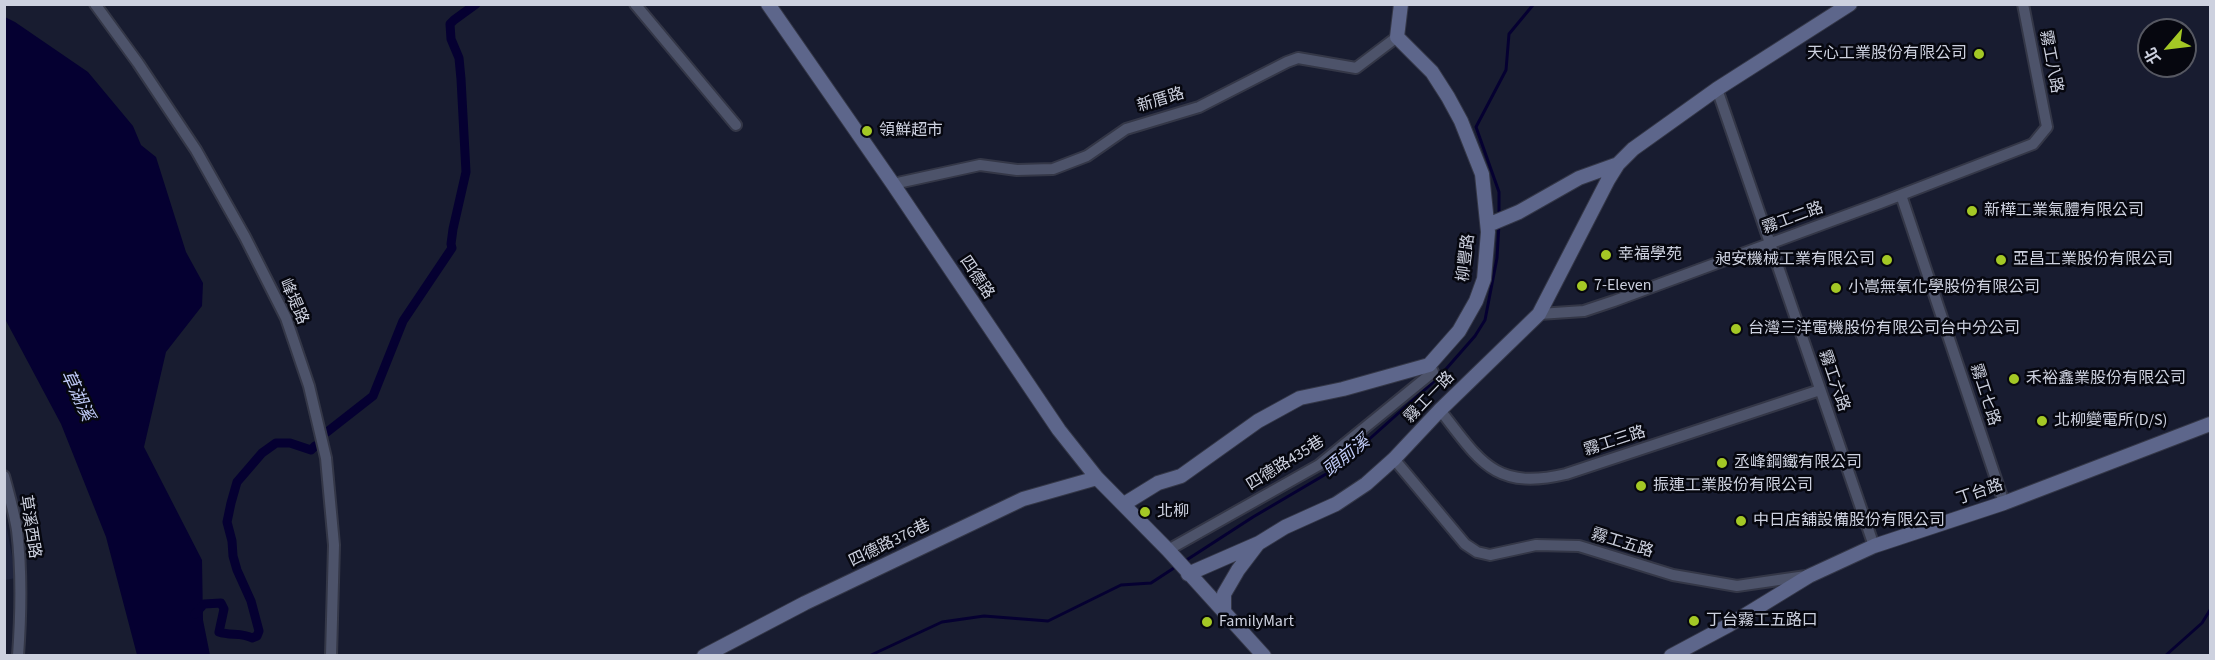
<!DOCTYPE html>
<html>
<head>
<meta charset="utf-8">
<style>
	body { margin:0 }
	#map { position:relative; width:2215px; height:660px; overflow:hidden; background:#181c30; font-family:"Source Sans 3","Noto Sans TC",sans-serif }
	canvas { display:block }
	.frame { position:absolute; inset:0; border:6px solid #cdd1df; pointer-events:none }
	.north { position:absolute; left:2137px; top:18px; width:60px; height:60px; box-sizing:border-box; background:#06070f; border:2px solid #565862; border-radius:50%; rotate:242deg; font-size:16px; font-weight:700; line-height:24px; text-align:center; color:#cdd1df }
	.north::after { content:''; display:block; margin:auto; width:21px; height:27px; background:#a4c825; clip-path:polygon(50% 0,100% 100%,50% 72%,0 100%) }
</style>
</head>
<body>
<div id="map">
<canvas width="2215" height="660"></canvas>
<div class="frame"></div>
<div class="north">北</div>
</div>
<script>
const ctx = document.querySelector('canvas').getContext('2d');
ctx.lineJoin = 'round';
function paint(path, color) {
  ctx.fillStyle = color;
  ctx.fill(path, 'evenodd');
}
function strokePath(path, color, width, dash) {
  ctx.strokeStyle = color;
  ctx.lineWidth = width;
  ctx.lineCap = dash ? 'butt' : 'round';
  ctx.setLineDash(dash || []);
  ctx.stroke(path);
}
function drawText(font, color, halo, rows, align = 'center') {
  ctx.font = font + ' "Source Sans 3","Noto Sans TC",sans-serif';
  ctx.lineWidth = 5;
  ctx.setLineDash([]);
  ctx.textBaseline = 'middle';
  ctx.strokeStyle = halo;
  ctx.fillStyle = color;
  for (const [text, x, y, turn = 0] of rows) {
    ctx.save();
    ctx.translate(x, y);
    ctx.rotate((+turn || 0) * Math.PI / 180);
    ctx.textAlign = isNaN(turn) ? turn : align;
    if (halo) ctx.strokeText(text, 0, 0);
    ctx.fillText(text, 0, 0);
    ctx.restore();
  }
}
const built = new Path2D(`
	M4 512 16 578 5 580H4Z`);
const water = new Path2D(`
	M5 17 15 22 88 72 133 126 141 145 156 157 186 252 203 283 202 306 166 352 144 447 202 560 203 620 210 655H137L106 537 61 424 5 319Z`);
const stream = new Path2D(`
	M1499 217V192L1476 127 1506 70 1509 34 1533 5
	M1185 561 1253 517 1338 467 1439 377 1475 336 1485 320 1497 258 1499 224
	M869 656 942 622 984 616 1048 621 1121 585 1151 583 1177 566
	M2165 656 2202 623 2210 610`);
const canal = new Path2D(`
	M327 432 373 396 403 321 452 248 451 244 453 229 466 172 461 79 459 58 451 39 450 24 454 20 476 4
	M195 614 204 604 221 603 224 609 219 632C230 636 242 632 252 638L257 636 259 631 251 601 237 570 233 556 232 541 227 522 231 503 237 482 262 453 276 443H290L311 450 315 446`);
const street = new Path2D(`
	M95 4 138 63 196 150 245 237 286 318 309 386 326 458 334 545 331 656
	M635 4 736 125
	M1717 89 1874 546
	M893 184 980 165 1017 170 1053 169 1087 156 1126 129 1199 107 1287 62 1298 58 1356 68 1397 37
	M1901 195 2004 503
	M1539 314 1584 311 1614 301 1880 203 2033 144 2047 127 2023 4
	M1440 410C1480 461 1494 491 1566 474L1820 390
	M1394 459 1465 544 1477 552 1490 555 1536 545 1579 546 1673 575 1737 586 1806 576
	M4 476C9 494 14 512 17 530 22 572 21 614 18 656
	M1168 550 1319 465 1433 372 1429 365`);
const secondary = new Path2D(`
	M768 4 893 184 1059 430 1097 478 1168 550 1264 656
	M1488 225 1519 212 1579 178 1618 164 1633 149 1717 89 1850 4
	M1124 504 1158 483 1181 476 1258 421 1300 398 1343 389 1429 365 1459 331 1476 301 1484 279 1488 232 1482 174 1461 121 1448 97 1432 72 1397 37 1401 4
	M1188 574 1259 543 1285 527 1336 504 1366 484 1394 459 1440 410 1539 314 1608 180 1618 164
	M1224 611V594L1238 570 1257 545
	M704 656 805 603 1023 499 1097 478
	M1671 656 1729 625 1809 576 1874 546 2004 503 2210 424`);
const markers = [
	[1979,54,6,"#a4c825"],
	[867,131,6,"#a4c825"],
	[1972,211,6,"#a4c825"],
	[1606,255,6,"#a4c825"],
	[1887,260,6,"#a4c825"],
	[2001,260,6,"#a4c825"],
	[1582,286,6,"#a4c825"],
	[1836,288,6,"#a4c825"],
	[1736,329,6,"#a4c825"],
	[2014,379,6,"#a4c825"],
	[2042,421,6,"#a4c825"],
	[1722,463,6,"#a4c825"],
	[1641,486,6,"#a4c825"],
	[1145,512,6,"#a4c825"],
	[1741,521,6,"#a4c825"],
	[1694,621,6,"#a4c825"],
	[1207,622,6,"#a4c825"]
];
const poiNames = [
	["天心工業股份有限公司",1967,54,"right"],
	["領鮮超市",879,131],
	["新樺工業氣體有限公司",1984,211],
	["幸福學苑",1618,255],
	["昶安機械工業有限公司",1875,260,"right"],
	["亞昌工業股份有限公司",2013,260],
	["7-Eleven",1594,286],
	["小嵩無氧化學股份有限公司",1848,288],
	["台灣三洋電機股份有限公司台中分公司",1748,329],
	["禾裕鑫業股份有限公司",2026,379],
	["北柳變電所(D/S)",2054,421],
	["丞峰鋼鐵有限公司",1734,463],
	["振連工業股份有限公司",1653,486],
	["北柳",1157,512],
	["中日店舖設備股份有限公司",1753,521],
	["丁台霧工五路口",1706,621],
	["FamilyMart",1219,622]
];
const streetNames = [
	["霧工八路",2050,62,79],
	["新厝路",1161,101,-17],
	["霧工二路",1793,219,-20],
	["柳豐路",1467,258,-83],
	["四德路",976,278,56],
	["峰堤路",293,302,66],
	["霧工六路",1833,381,71],
	["霧工七路",1984,395,72],
	["霧工一路",1430,398,-46],
	["霧工三路",1615,442,-18],
	["四德路435巷",1286,464,-32],
	["丁台路",1980,493,-19],
	["草溪西路",29,527,81],
	["四德路376巷",890,544,-26],
	["霧工五路",1622,544,17]
];
const waterNames = [
	["草湖溪",76,396,65],
	["頭前溪",1347,457,-39]
];
paint(built, '#1f243d');
paint(water, '#050031');
strokePath(stream, '#050031', 3);
strokePath(canal, '#050031', 9);
strokePath(street, '#343747', 14);
strokePath(secondary, '#343747', 16);
strokePath(street, '#4d536a', 10);
strokePath(secondary, '#5d668b', 14);
for (const [x, y, r, color] of markers) {
  const dot = new Path2D();
  dot.arc(x, y, r, 0, 2 * Math.PI);
  ctx.fillStyle = color;
  ctx.fill(dot);
  strokePath(dot, '#06070f', 2);
}
drawText('16px', '#cdd1df', '#06070f', poiNames, 'left');
drawText('16px', '#cdd1df', '#06070f', streetNames);
drawText('italic 18px', '#c0cbf7', '#06070f', waterNames);
</script>
</body>
</html>
